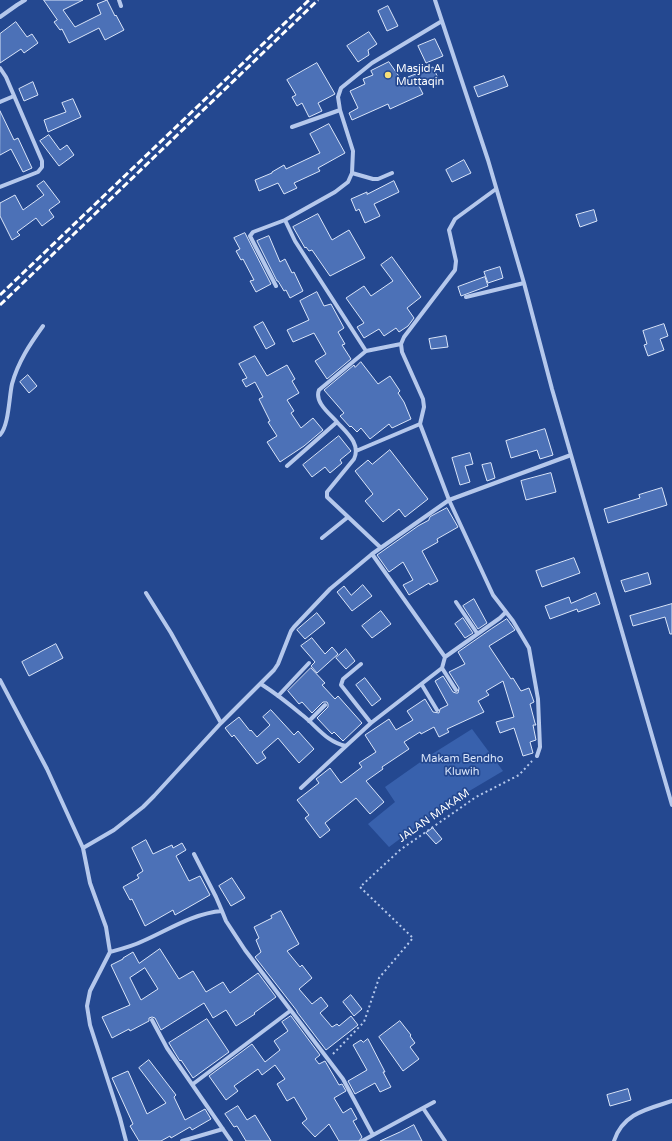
<!DOCTYPE html>
<html>
<head>
<meta charset="utf-8">
<style>
	body { margin:0 }
	canvas { display:block; background:#244890 }
</style>
</head>
<body>
<canvas width="672" height="1141"></canvas>
<script>
const ctx = document.querySelector('canvas').getContext('2d');
ctx.lineJoin = 'round';
function paint(path, color) {
  ctx.fillStyle = color;
  ctx.fill(path, 'evenodd');
}
function strokePath(path, color, width, dash) {
  ctx.strokeStyle = color;
  ctx.lineWidth = width;
  ctx.lineCap = dash ? 'butt' : 'round';
  ctx.setLineDash(dash || []);
  ctx.stroke(path);
}
function drawText(font, color, halo, rows, align = 'center') {
  ctx.font = font + ' "Varela Round",sans-serif';
  ctx.lineWidth = 3.5;
  ctx.setLineDash([]);
  ctx.textBaseline = 'middle';
  ctx.strokeStyle = halo;
  ctx.fillStyle = color;
  for (const [text, x, y, turn = 0] of rows) {
    ctx.save();
    ctx.translate(x, y);
    ctx.rotate((+turn || 0) * Math.PI / 180);
    ctx.textAlign = isNaN(turn) ? turn : align;
    if (halo) ctx.strokeText(text, 0, 0);
    ctx.fillText(text, 0, 0);
    ctx.restore();
  }
}
const green = new Path2D(`
	M472 729 503 771 444 806 389 847 368 824 395 802 385 787 429 756Z`);
const building = new Path2D(`
	M44 0H83L63 10 75 27 101 14 97 4 107 0 115 16 116 15 124 30 105 40 99 28 69 43 62 29 60 30 54 22 57 20Z
	M388 6 398 26 387 31 378 11Z
	M16 22 27 37 32 34 38 43 24 53 21 49 0 63V34Z
	M369 32 377 44 368 50 369 55 358 62 347 46Z
	M435 39 443 56 426 63 418 46Z
	M389 62 405 85 410 81 408 77 433 67 438 78 419 86 423 94 390 109 388 104 352 120 349 113 358 108 350 91 365 84 363 79 373 75 371 71Z
	M317 63 335 94 318 103 322 111 309 117 302 103 297 106 292 97 296 95 287 80Z
	M504 76 508 86 478 97 474 87Z
	M33 82 38 95 24 101 19 89Z
	M73 99 81 117 48 132 44 120 66 112 62 103Z
	M0 111 14 140 18 138 32 168 23 172 11 149 0 155Z
	M329 124 345 153 318 168 320 171 294 183 297 188 284 194 278 183 259 191 255 180 272 173V172L284 165 286 169 320 153 310 134Z
	M49 135 60 150 67 145 74 155 59 166 40 141Z
	M464 160 471 173 452 182 446 170Z
	M44 181 60 202 49 210 54 217 42 226 36 218 17 232 20 235 12 240 0 216V203L15 195 23 210 44 195 37 186Z
	M394 181 399 192 374 204 380 216 365 223 359 209 356 211 351 199 367 192V194Z
	M594 210 597 221 580 227 576 215Z
	M318 214 332 240 349 230 365 258 330 276 312 250 309 251 306 247 305 248 293 227Z
	M245 233 271 284 256 292 250 281 254 280 243 259 241 260 236 251 240 249 234 238Z
	M269 236 280 262 285 259 292 273 294 272 303 291 290 298 286 290 284 291 278 281H277L257 241Z
	M392 257 421 297 407 308 414 318 408 326 399 332 396 328 384 336 379 329 364 338 357 327 364 323 346 298 364 286 371 296 393 281 381 265Z
	M500 267 503 278 488 283 484 272Z
	M485 277 488 286 461 296 458 287Z
	M317 292 324 306 331 304 344 328 338 332 345 344 342 345 351 359 327 379 315 361 326 354 314 333 293 342 287 330 309 320 300 301Z
	M263 322 275 344 266 349 254 327Z
	M664 324 668 336 660 339 664 350 648 356 644 345 647 344 643 331Z
	M446 336 448 347 431 349 429 339Z
	M255 356 267 376 287 365 295 379 292 381 299 393 287 400 294 411 291 413 301 428 313 418 323 430 304 446 280 462 267 442 277 436 268 422 270 421 259 399 263 397 255 382 246 387 242 380 247 378 239 364Z
	M361 362 378 384 390 376 400 391 398 393 404 402 411 419 392 428 389 424 370 439 361 428 357 432 351 426 350 427 340 416 344 413 324 390 354 365 355 367Z
	M28 375 37 386 29 393 20 382Z
	M545 429 553 455 540 459 537 450 511 458 506 441Z
	M339 436 351 451 340 460 342 463 330 473 325 467 312 477 303 465Z
	M390 450 428 499 405 517 399 509 383 522 365 501 373 494 355 471 368 460 372 464Z
	M470 453 473 464 465 466 470 482 460 485 452 458Z
	M491 463 495 478 487 481 482 465Z
	M551 473 556 492 526 500 521 481Z
	M662 488 667 505 608 523 604 509 640 498 639 495Z
	M447 508 458 527 437 539 438 542 422 551 438 581 430 585 429 583 409 595 403 585 413 580 403 562 389 572 377 555 418 526 429 520V519L430 517Z
	M574 558 580 573 542 587 536 571Z
	M648 573 651 584 625 592 621 581Z
	M363 585 372 596 352 611 337 592 344 586 351 595Z
	M596 593 600 604 578 612 577 609 550 619 545 606 569 597 571 603Z
	M474 599 487 623 478 629 463 606Z
	M672 604V634H670L665 617 633 626 630 616Z
	M381 611 391 624 372 638 362 626Z
	M317 613 325 623 305 639 297 630Z
	M463 618 473 633 465 638 455 624Z
	M507 619 515 630 489 646 511 679 513 678 521 691 529 688 534 702 530 704 535 723 536 725H533L536 740 530 742 533 753 523 756 514 728 500 733 496 722 514 717 503 681 486 691 489 695 478 701 484 712 447 729 449 732 439 737 434 727 421 734 420 732 404 742 409 749 382 767 383 769 366 781 384 802 370 814 356 798 325 823 330 830 320 838 305 818 309 815 297 800 319 783 316 779 330 768 341 783 362 767 359 763 376 752 365 735 389 719 396 730 413 720 407 711 425 699 433 712 439 713 440 709 448 705 435 681 443 676 453 692 456 693H458L459 688 449 672 465 664 458 652 491 629Z
	M312 638 325 654 332 647 338 654 317 673 311 666 315 662 301 646Z
	M56 644 63 658 29 676 22 662Z
	M346 649 355 661 346 669 336 658Z
	M311 668 325 683 322 685 335 699 338 696 362 723 343 741 334 732 332 734 317 718 328 707V704L327 702H323L312 713 302 702 299 704 288 691Z
	M365 678 381 699 372 706 356 685Z
	M271 710 294 735 298 731 314 749 299 763 278 738 262 752 266 758 257 764 234 735 232 737 225 728 239 717 250 731 251 730 257 737 270 725 263 717Z
	M433 828 442 839 436 844 426 833Z
	M146 840 153 854 172 845 173 848 182 843 186 850 176 856 189 881 200 876 210 895 175 915 173 910 145 926 132 899 130 900 123 887 139 878 137 875 143 871 132 848Z
	M232 878 245 898 231 906 219 886Z
	M281 911 299 944 287 951 300 967 302 965 312 978 299 989 312 1004 321 997 328 1006 320 1013 332 1027 337 1024 339 1026 351 1016 358 1025 326 1050 297 1012V1011L255 957 261 952 256 940 259 938 254 927 272 918 271 916Z
	M160 949 179 979 193 971 206 992 223 982 230 993 258 973 276 997 254 1013 255 1014 236 1026 226 1010 213 1018 204 1003 161 1030 155 1018 152 1017 149 1018V1021L130 1031 129 1029 112 1038 102 1017 130 1005 111 965 123 959V958L133 952 139 963ZM145 968 158 989 141 1000 130 978Z
	M351 995 362 1009 354 1016 343 1002Z
	M291 1016 320 1055 315 1059 319 1064 325 1061 339 1085 342 1084 346 1091 334 1098 343 1113 351 1108 357 1119 353 1121 362 1137 359 1141H339L329 1124 315 1137 302 1123 307 1119 294 1097 287 1101 277 1084 285 1079 275 1065 262 1075 258 1069 234 1086 238 1091 226 1100 209 1076 252 1044 265 1062 280 1050 274 1041 288 1031 282 1022Z
	M207 1019 229 1052 193 1078 181 1060 180 1061 175 1053 169 1043Z
	M400 1021 411 1035 410 1036 415 1043 410 1047 419 1059 403 1071 379 1037Z
	M368 1039 385 1072H383L391 1087 380 1092 375 1083 355 1094 348 1081 367 1070 353 1045 361 1040 363 1042Z
	M149 1060 176 1095 174 1097 185 1120 205 1109 211 1119 192 1130 190 1127 171 1138 170 1136 161 1141H139L130 1126 133 1124 112 1078 128 1071 147 1114 166 1103 139 1068Z
	M628 1089 631 1100 610 1106 607 1095Z
	M238 1106 247 1120 255 1115 271 1141H246L237 1126 234 1127 225 1114Z
	M414 1125 422 1141H380L400 1132Z`);
const path = new Path2D(`
	M333 1054 364 1022 379 978 413 938 360 887 400 850 476 797 519 775 532 761`);
const minor = new Path2D(`
	M119 0 121 6
	M435 0 488 160 524 283 552 389 672 805
	M0 17 17 5 25 0
	M0 68 6 77 42 161V167L38 172 0 187
	M0 102 14 96
	M292 127 340 110
	M352 173 373 179H378L392 173
	M276 286 250 236 253 232 285 220
	M466 297 524 283
	M401 344 402 352 423 399 424 407 420 424 449 500 493 595 513 621 529 648 538 699 540 747 537 756
	M366 351 401 344 404 337 455 270 456 261 449 230 455 219 496 189
	M337 422C347 433 361 444 354 459L327 492V497L380 547
	M0 435C9 425 9 397 12 384 18 362 30 344 43 326
	M356 451 420 424
	M287 466 337 422C330 414 314 402 319 390L366 351 295 241 285 220 335 192 348 182 352 173 353 151 340 110 338 97 341 88 372 63 442 21
	M322 538 348 517
	M146 593 171 633 221 723
	M456 602 477 633
	M445 657 500 618 506 612
	M361 664 343 679 341 685 371 723
	M442 668 456 690
	M0 680 47 769 83 848 90 883 106 927 110 952 90 991 87 1006 90 1025 120 1118 126 1141
	M261 684C275 693 288 703 301 714 317 726 326 742 346 746L371 723 442 668 445 657 372 554
	M422 685 437 710
	M278 696 309 663
	M309 721 325 705
	M301 788 346 746
	M83 848 114 830 143 807 154 796 221 723 274 670 278 664 291 631 294 627 330 589 372 554 449 500 571 455
	M194 854 216 897 222 911
	M110 952C121 949 133 946 143 941 168 930 194 913 222 911L226 921 245 950 343 1079 373 1135
	M152 1020 167 1048 231 1141
	M193 1084 290 1011
	M423 1108 445 1141
	M182 1141 223 1129
	M362 1141 434 1102
	M614 1141C623 1113 648 1109 672 1101`);
const rail = new Path2D(`
	M0 295 309 0
	M0 305 318 0`);
const markers = [
	[388,75,4,"#f7df78"]
];
const poiNames = [
	["Masjid Al",396,69],
	["Muttaqin",396,82]
];
const parkNames = [
	["Makam Bendho",462,759],
	["Kluwih",462,772]
];
const streetNames = [
	["JALAN MAKAM",434,816,-35]
];
paint(green, '#3861ad');
paint(building, '#4c71b7');
strokePath(building, '#dae5f9', 1);
strokePath(path, '#b5c8ec', 2, [2, 3]);
strokePath(minor, '#b5c8ec', 4);
strokePath(rail, '#fff', 3, [7, 3]);
for (const [x, y, r, color] of markers) {
  const dot = new Path2D();
  dot.arc(x, y, r, 0, 2 * Math.PI);
  ctx.fillStyle = color;
  ctx.fill(dot);
  strokePath(dot, '#244890', 1.5);
}
drawText('11px', '#fff', '#244890', poiNames, 'left');
drawText('11px', '#dae5f9', '#244890', parkNames);
drawText('11px', '#fff', '#244890', streetNames);
</script>
</body>
</html>
